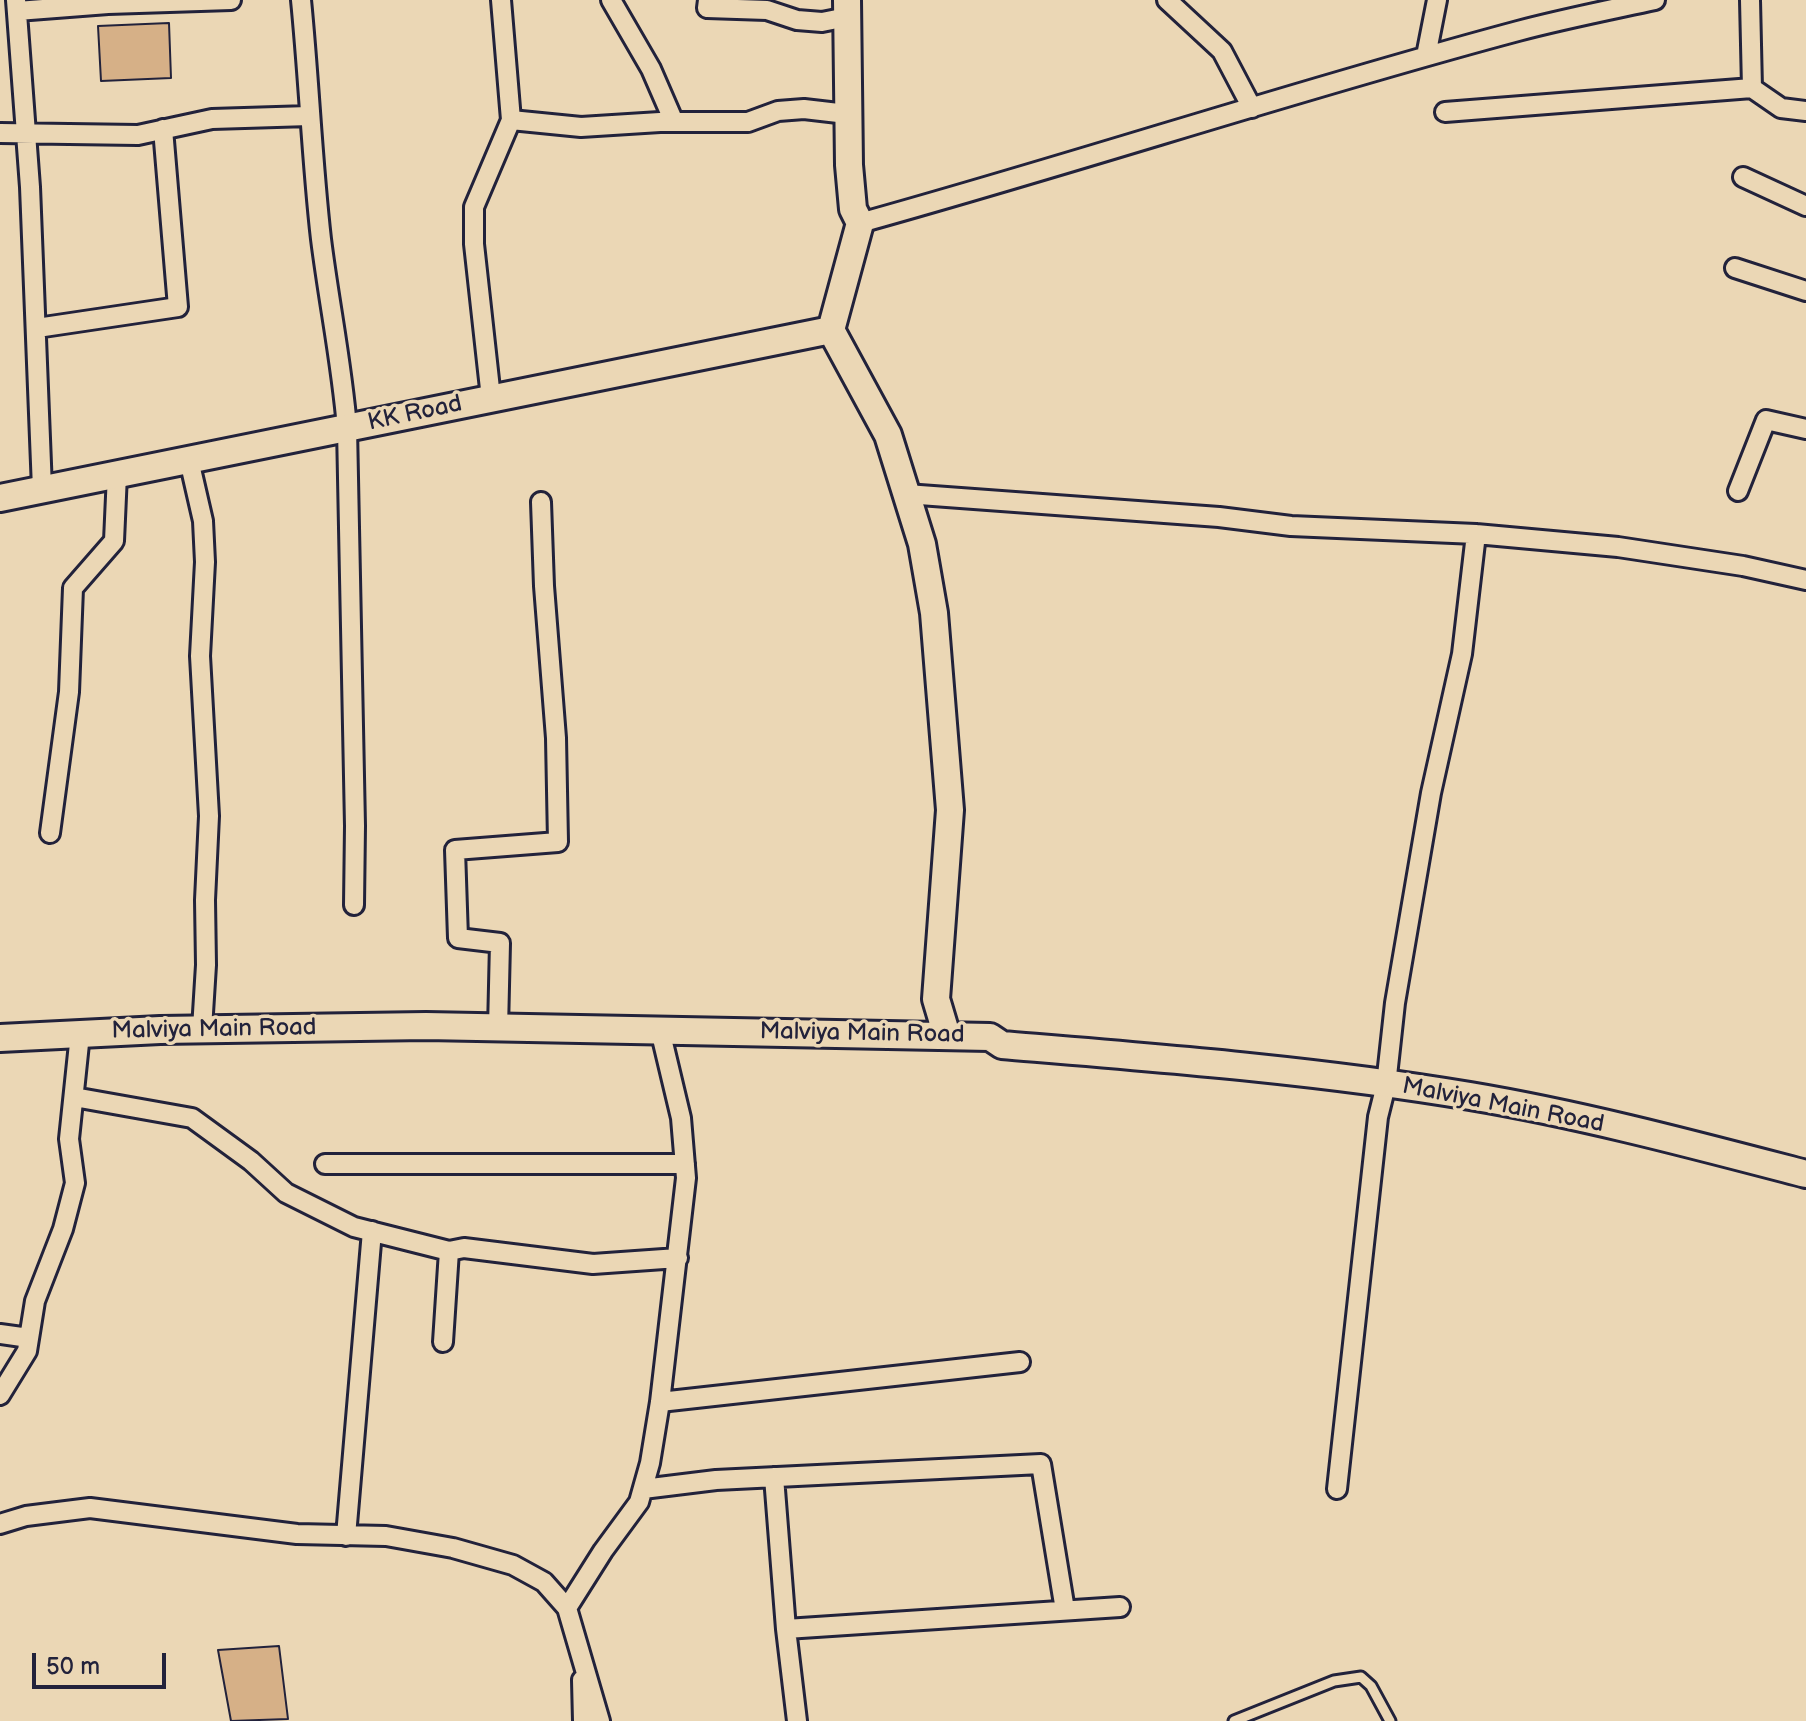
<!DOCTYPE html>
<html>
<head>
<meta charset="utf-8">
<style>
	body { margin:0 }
	#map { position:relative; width:1806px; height:1721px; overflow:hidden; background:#ebd7b5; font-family:"Balsamiq Sans",sans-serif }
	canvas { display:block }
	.scale { position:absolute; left:32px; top:1653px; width:134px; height:36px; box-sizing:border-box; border:4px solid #22223b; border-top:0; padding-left:10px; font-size:24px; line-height:28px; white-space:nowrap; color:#22223b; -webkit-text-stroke:6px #ebd7b5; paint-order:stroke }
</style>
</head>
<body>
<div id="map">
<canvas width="1806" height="1721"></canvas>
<div class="scale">50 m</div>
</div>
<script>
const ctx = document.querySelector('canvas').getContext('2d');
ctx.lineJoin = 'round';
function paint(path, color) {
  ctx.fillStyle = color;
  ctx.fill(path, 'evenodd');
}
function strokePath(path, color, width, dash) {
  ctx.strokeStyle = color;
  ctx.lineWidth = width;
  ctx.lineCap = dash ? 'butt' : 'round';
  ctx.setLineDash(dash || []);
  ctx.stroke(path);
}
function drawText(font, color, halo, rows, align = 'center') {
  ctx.font = font + ' "Balsamiq Sans",sans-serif';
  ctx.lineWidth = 7;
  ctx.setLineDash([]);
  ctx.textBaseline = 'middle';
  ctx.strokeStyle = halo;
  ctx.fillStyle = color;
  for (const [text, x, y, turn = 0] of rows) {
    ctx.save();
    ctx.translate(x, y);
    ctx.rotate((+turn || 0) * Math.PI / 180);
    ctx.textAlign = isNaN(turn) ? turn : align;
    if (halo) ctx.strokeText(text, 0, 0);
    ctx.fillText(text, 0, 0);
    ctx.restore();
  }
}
const building = new Path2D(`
	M169 23 171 78 101 81 98 26Z
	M279 1646 288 1719 231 1721 218 1650Z`);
const lane = new Path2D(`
	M1234 1721 1334 1681 1361 1677 1371 1686 1390 1721`);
const street = new Path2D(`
	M16 0 30 187 42 489
	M301 0C309 80 312 160 321 239 329 303 342 365 347 428L355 826 354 905
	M501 0 511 120
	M611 0 651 69 674 122
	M708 0 707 8 767 10 797 20 822 22 847 17
	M1167 0 1222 51 1252 108
	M1750 0 1752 88 1781 108 1806 111
	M17 11 108 4 231 0
	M1426 56 1437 0
	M1445 112 1752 88
	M0 133 138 135 212 119 309 116
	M1743 177 1806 206
	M860 223C1080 162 1297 90 1518 31 1563 19 1609 10 1655 0
	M1735 268 1806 291
	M37 328 178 307 163 129
	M491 398 474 244V207L511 120 581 127 660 122H748L778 111 804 109 847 114
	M189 460 203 521 205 562 200 656 209 816 205 900 206 965 202 1029
	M1738 491 1766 420 1806 429
	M906 494 1219 517 1291 526 1476 534 1618 547 1743 566 1806 580
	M50 833 69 692 73 588 114 541 117 474
	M498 1029 500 943 458 938 455 850 558 842 556 738 544 586 541 502
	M74 1097 192 1118 251 1161 286 1193 354 1227 449 1251
	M325 1164H685
	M0 1334 29 1338
	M443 1342 449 1251 464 1248 593 1264 678 1258
	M0 1395 27 1351 35 1301 63 1229 75 1183 69 1139 80 1034
	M660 1402 1020 1362
	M774 1477 786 1629 797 1721
	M643 1489 716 1480 1041 1464 1065 1610
	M1337 1489 1378 1117 1386 1085 1395 1003 1431 793 1462 654 1476 534
	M0 1524 26 1516 90 1508 297 1534 386 1536 453 1548 513 1565 544 1582 567 1608 600 1721
	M346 1536 372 1231
	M567 1608 603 1551 639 1502 650 1463 660 1402 686 1178 681 1118 660 1030
	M786 1629 1120 1607
	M582 1680 583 1721`);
const secondary = new Path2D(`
	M847 0 849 165 853 209 860 223 831 330 888 435 922 544 934 613 950 810 936 999 947 1036
	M0 498 831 330
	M0 1038 160 1030 426 1026 990 1037 1002 1045C1158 1058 1315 1070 1470 1096 1583 1115 1695 1145 1806 1174`);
const streetNames = [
	["KK Road",415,414,-12],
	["Malviya Main Road",214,1030,-1],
	["Malviya Main Road",862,1034,1],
	["Malviya Main Road",1503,1106,11]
];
paint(building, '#d6b087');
strokePath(building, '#22223b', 2);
strokePath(lane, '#22223b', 15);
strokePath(street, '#22223b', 24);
strokePath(secondary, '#22223b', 32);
strokePath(lane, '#ebd7b5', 9);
strokePath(street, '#ebd7b5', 18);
strokePath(secondary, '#ebd7b5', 26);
drawText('24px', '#22223b', '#ebd7b5', streetNames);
</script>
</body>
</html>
